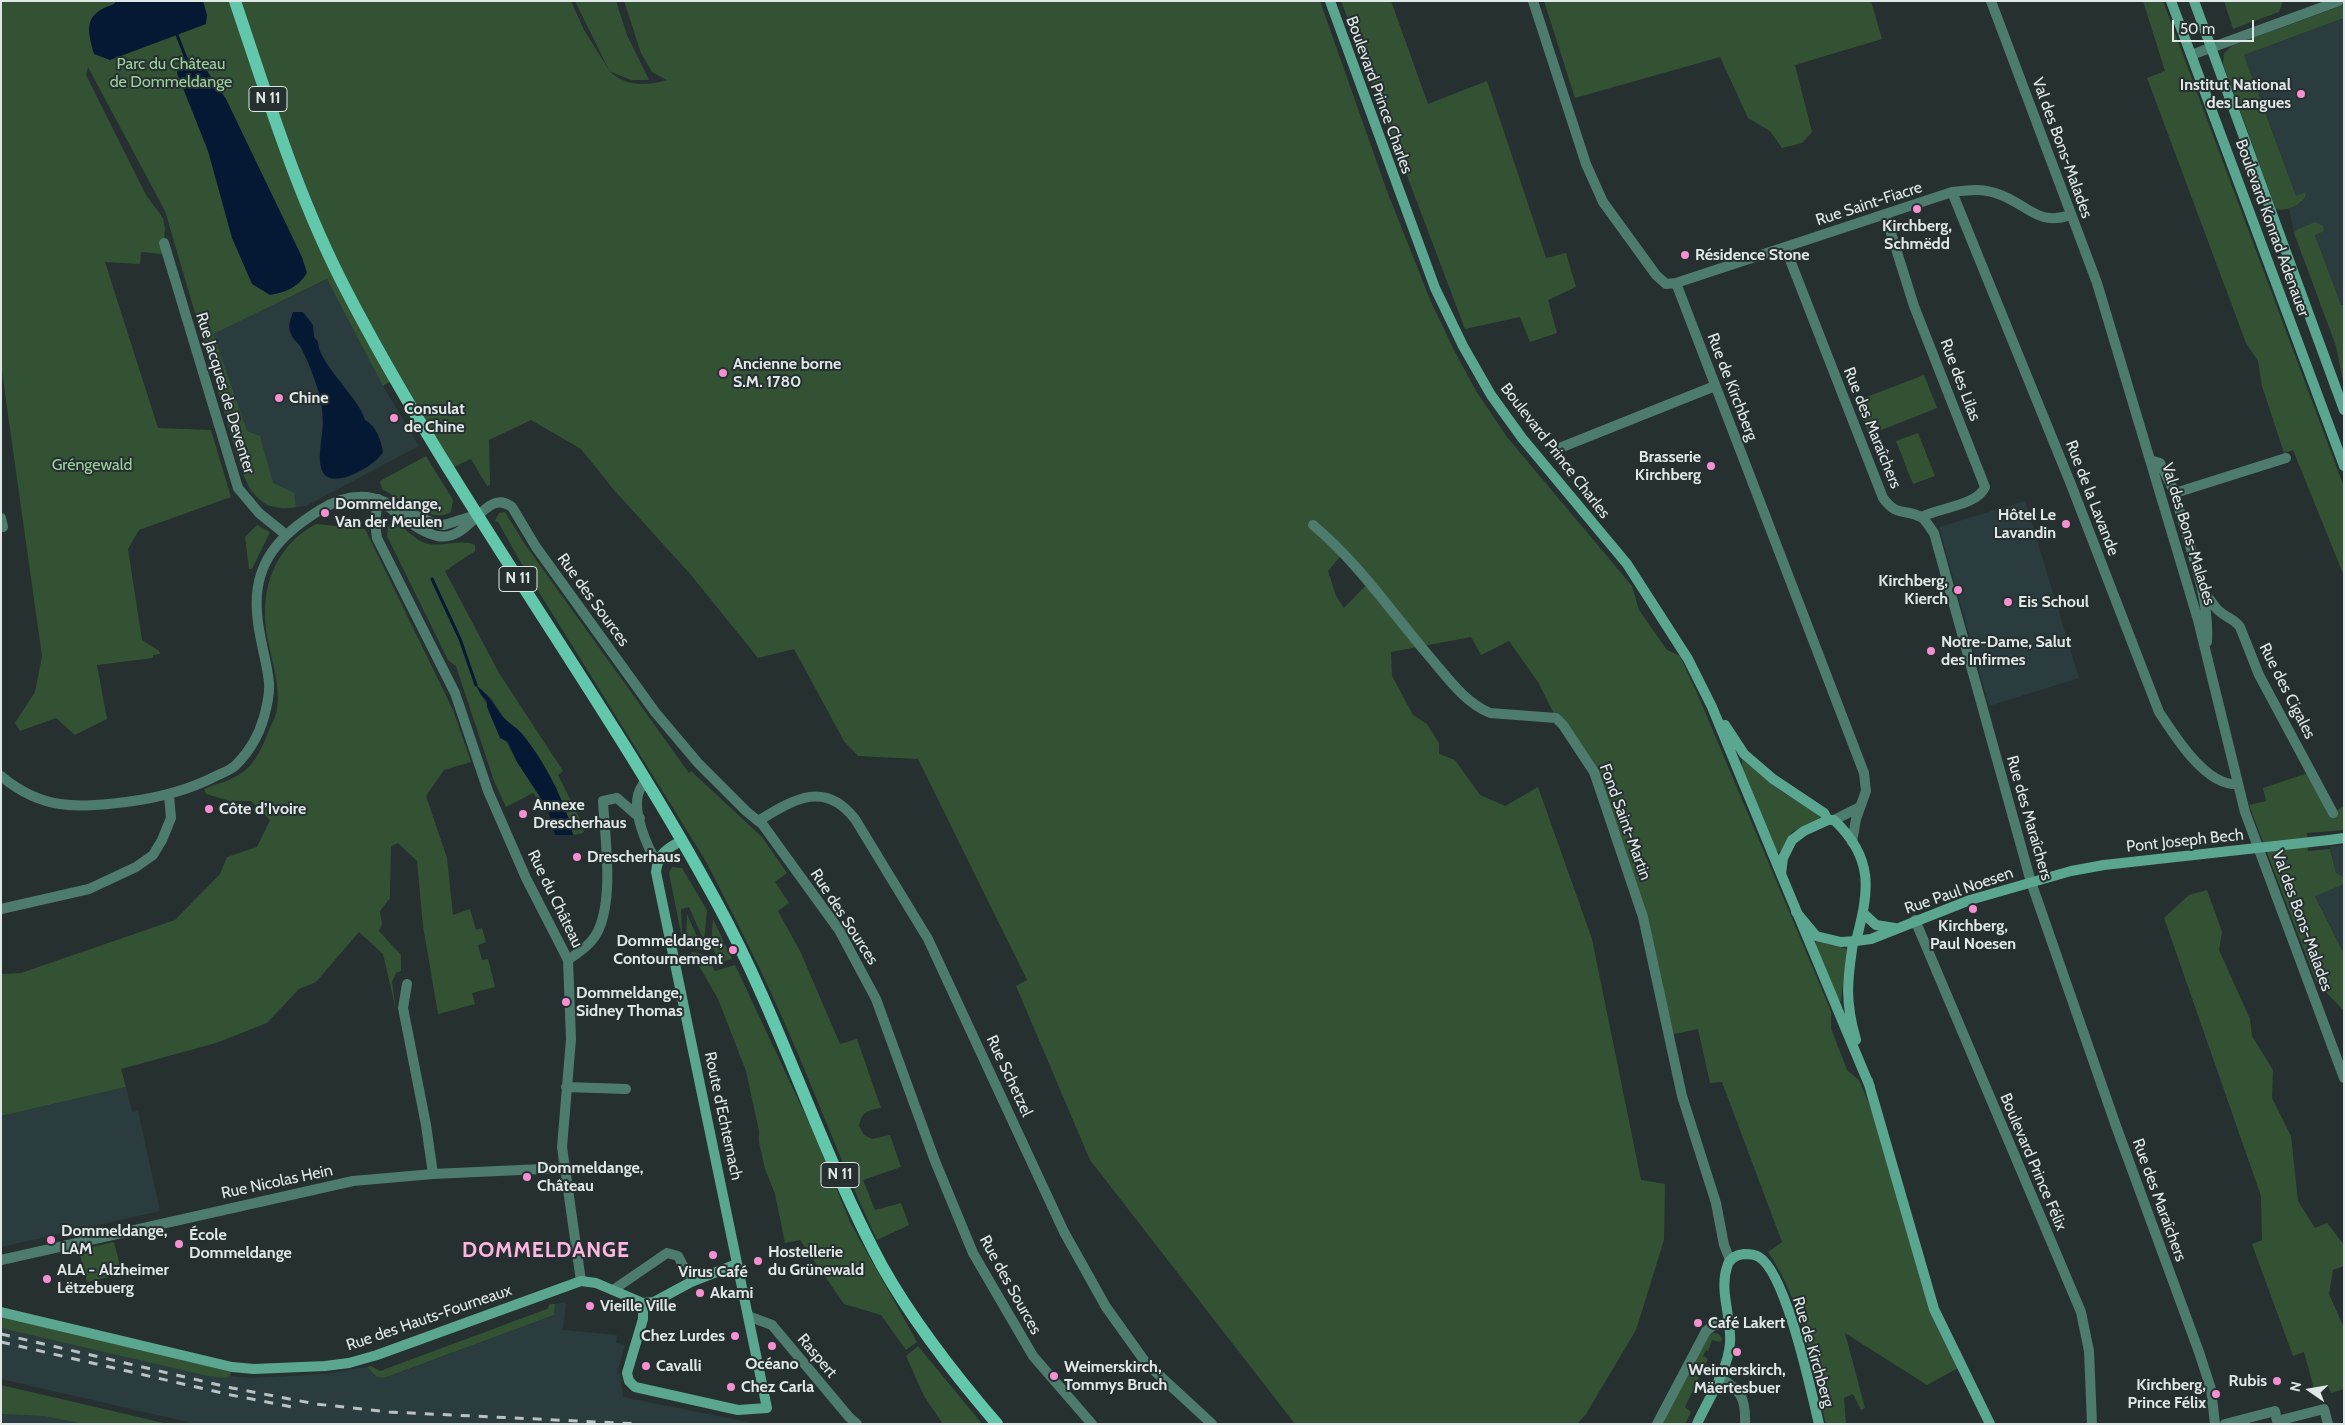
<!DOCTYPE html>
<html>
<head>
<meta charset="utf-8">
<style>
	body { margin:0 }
	#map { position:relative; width:2345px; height:1425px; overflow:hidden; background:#263031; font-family:Cabin,sans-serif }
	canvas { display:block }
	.frame { position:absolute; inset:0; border:2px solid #e0e7e7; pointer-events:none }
	.north { position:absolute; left:2285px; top:1365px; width:50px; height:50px; -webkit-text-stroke:4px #263031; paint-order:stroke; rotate:283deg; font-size:14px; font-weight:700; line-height:20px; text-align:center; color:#e0e7e7 }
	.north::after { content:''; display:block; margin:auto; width:18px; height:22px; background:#e0e7e7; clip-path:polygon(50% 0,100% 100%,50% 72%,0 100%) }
	.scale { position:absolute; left:2172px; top:20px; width:82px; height:22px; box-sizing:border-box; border:2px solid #e0e7e7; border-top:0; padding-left:6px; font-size:15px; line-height:18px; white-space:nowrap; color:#e0e7e7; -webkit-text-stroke:4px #263031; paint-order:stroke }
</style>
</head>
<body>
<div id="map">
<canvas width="2345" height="1425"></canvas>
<div class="frame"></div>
<div class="north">N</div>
<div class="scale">50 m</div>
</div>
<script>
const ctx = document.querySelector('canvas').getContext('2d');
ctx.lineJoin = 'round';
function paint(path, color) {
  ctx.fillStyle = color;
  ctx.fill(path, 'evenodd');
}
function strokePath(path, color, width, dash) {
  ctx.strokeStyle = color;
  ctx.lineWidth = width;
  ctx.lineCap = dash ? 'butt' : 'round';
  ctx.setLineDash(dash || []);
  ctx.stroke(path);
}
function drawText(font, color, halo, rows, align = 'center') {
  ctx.font = font + ' Cabin,sans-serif';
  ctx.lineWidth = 4;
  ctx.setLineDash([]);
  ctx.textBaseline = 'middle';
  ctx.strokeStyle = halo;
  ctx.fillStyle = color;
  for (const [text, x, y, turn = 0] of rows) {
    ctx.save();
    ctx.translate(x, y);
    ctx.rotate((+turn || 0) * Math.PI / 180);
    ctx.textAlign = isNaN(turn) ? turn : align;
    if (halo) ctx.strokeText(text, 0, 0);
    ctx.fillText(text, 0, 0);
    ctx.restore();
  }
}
const built = new Path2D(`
	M2344 18V305L2341 306 2315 234 2296 229 2294 233 2289 208 2301 203 2306 193 2296 196 2244 55Z
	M328 279 383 386 419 446 306 506 284 509 265 505 249 489 240 466 203 338Z
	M2025 501 2079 678 1989 706 1939 527Z
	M2344 845V877L2336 873 2330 847Z
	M2344 884V954L2315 895Z
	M126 1087 132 1112 138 1111 160 1211 1 1247V1116Z
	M566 1302 563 1330 617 1335 616 1343 625 1345 617 1374 620 1373 623 1397 758 1424H196L1 1379V1328L226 1378 230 1376 253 1378 326 1374 367 1367 377 1377 385 1378 554 1315 555 1304Z
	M1 1414 43 1416 85 1424H1Z`);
const green = new Path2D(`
	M1 1H571L584 30 609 70 575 1H616L627 35 649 80H631L609 71C626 87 646 86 667 80L652 72 641 53 624 1H1320L1387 191 1431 302 1455 352 1476 391 1507 437 1632 586 1639 610 1667 650 1680 656 1700 700 1831 1011V1028L1847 1070 1859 1080 1887 1147 1925 1280 1962 1366 1927 1385 1845 1333 1865 1408 1861 1410 1853 1394 1844 1398 1846 1424H1826C1812 1366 1802 1301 1768 1252L1782 1242 1722 1082 1710 1083 1698 1029 1670 1035 1643 917 1594 772 1556 718 1538 682 1509 641 1481 655 1471 637 1391 652 1392 676 1413 715 1427 724 1439 743V754L1455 760 1480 795 1505 806 1538 787 1592 939 1641 1180 1665 1184 1664 1240 1636 1330 1586 1414 1577 1424H1295L1090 1160 1016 986 1027 980 918 759 858 756 844 741 794 649 758 658 691 575 614 490 581 449 531 420 489 440 490 485 487 486 471 459 449 469 394 379 383 386 327 279 213 334 247 431 260 436 273 483 294 493 296 507C262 512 251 495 240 466L165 211 88 67 86 75 146 195 163 218 165 228 163 254 141 252 140 264 105 262 158 428 211 430 231 497 139 530 128 549 142 640 159 651 160 654 153 655V658L97 665 107 719 75 735 56 718 20 731 15 723 35 692 42 656 1 365ZM1343 553 1369 582 1344 608 1336 596 1328 571Z
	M1341 1H1391L1428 104 1487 81 1546 258 1566 253 1576 287 1548 300 1557 333 1530 342 1520 317 1465 329Z
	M1544 1H1871L1882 39 1795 65 1812 132 1802 143 1782 148 1770 131 1748 118 1720 57 1575 98Z
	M2143 1H2163L2344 487V576L2293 450 2284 453 2262 386 2258 361 2246 343 2147 78 2165 71Z
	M2224 1H2283L2279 12 2233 29Z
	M2344 5V18L2244 55 2296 196 2306 192C2306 204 2286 212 2276 209L2223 64 2224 53 2233 45Z
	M2315 222 2323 226 2324 231 2315 235 2341 305H2344V386L2336 346 2294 233 2296 230Z
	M1924 375 1937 408 1869 435 1856 401Z
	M1918 433 1935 476 1913 484 1896 441Z
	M426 456 453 500 451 512C430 524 401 499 382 489L380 481Z
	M505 512 524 543 689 773 691 771 762 837 787 873 775 882 789 903 778 911 800 951 840 1044 857 1039 881 1108C867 1110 862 1112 859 1126L864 1135 872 1139 890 1135 901 1167 863 1180 875 1210 901 1203 909 1225 877 1240C845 1172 819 1102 789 1033 763 973 734 915 704 858L524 568 498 522 495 521 499 513Z
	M395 523C406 528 414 539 425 543 440 548 463 538 475 545V551L445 571 499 673 563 771 558 775 585 829 583 833 573 835 569 818 562 807 556 787 523 735 504 718 491 698 477 686 517 762 548 809H544L533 793 506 807 494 781 456 666 448 660 387 536 388 527Z
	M316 524 365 529 453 710 471 762 444 770 426 796 447 858 453 915 470 909 476 930 482 928 486 942 478 945 482 960 488 959 495 987 472 993 475 1004 438 1014 423 926 417 861 398 843 391 846 390 898 380 911 382 924 379 931 401 955V971L396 973 392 982 396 1010 383 954 359 932 316 982 299 989 267 1023 216 1043 121 1069 126 1087 1 1116V974L21 973 175 920 220 874 227 857 257 847 270 820 251 801H230L206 794 204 789C216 784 233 780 243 772 255 763 260 751 266 738 269 729 275 719 277 710 282 677 264 644 265 612 265 575 283 541 316 524Z
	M257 525 270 532 252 569H249L245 537Z
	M1742 759 1778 789 1820 815 1819 820 1792 832 1780 852 1776 851 1742 767Z
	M2308 773 2333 813 2344 806V830L2307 833 2308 851 2330 849 2336 873 2344 877V884L2315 896 2344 954V1011L2316 982 2249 805 2266 801 2263 788Z
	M672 867 682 868 707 910 704 941 689 907 681 909 682 938 669 873Z
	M2207 890 2222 932 2219 950 2250 1019 2252 1036 2273 1070 2272 1098 2291 1136 2298 1201 2315 1228 2327 1223 2344 1245V1266L2333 1270 2329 1294 2344 1328V1389L2331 1393 2328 1386 2314 1389 2304 1352 2293 1356 2252 1244 2262 1240 2261 1196 2164 918 2189 895Z
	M687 914 703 950 686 946Z
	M713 919 732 959 720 962 711 945Z
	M1818 940 1847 949 1841 1001 1839 1002 1814 944Z
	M691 952 706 955 715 971 735 965 812 1129 851 1224 917 1342 906 1350 881 1315 844 1304 800 1240 785 1243 775 1194 765 1169 759 1142V1131L746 1071 718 999Z
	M114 1242 122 1274 87 1282 79 1250Z
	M550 1304H555L554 1315 384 1378 377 1377 367 1367 371 1366 380 1371 547 1309Z
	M1 1312 232 1367 230 1376 226 1378 208 1376 1 1328Z
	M1713 1333 1719 1334 1722 1339 1721 1342 1712 1340 1708 1351 1706 1350 1703 1356 1708 1359 1685 1407 1691 1412 1685 1424H1662L1709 1335Z
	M918 1346 982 1424H943L924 1396 906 1356Z
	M1 1385 168 1424H85L43 1416 1 1414Z`);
const water = new Path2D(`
	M116 1H203L207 15 206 24 110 60 94 54C86 26 85 14 114 4Z
	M186 58H189L194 64 205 68 226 99 302 257 307 273C298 287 287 292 270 295L252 284 232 238 208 151 177 73 178 66Z
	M293 312H303L313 325 314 337 318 342C318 363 360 399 365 420 376 426 381 440 383 452 376 463 362 471 349 476 314 488 319 457 322 434 324 424 322 406 320 396 315 380 308 360 300 346 297 342 292 338 291 334 287 326 291 319 293 312Z
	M476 685C490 697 493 704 503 717 509 724 518 728 523 735 544 760 567 805 573 835H555L548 809 517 762 508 742 500 738 487 707V701L481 695Z`);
const stream = new Path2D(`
	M177 35 186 58
	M432 579 460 639 476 685`);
const street = new Path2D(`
	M1533 1 1586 164 1603 202 1656 275 1666 284 1676 283 1952 192C1969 190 1982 188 1998 194 2026 203 2038 227 2070 215
	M1991 1 2097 283 2198 620 2245 812 2344 1078
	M2191 55 2339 1
	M1952 192 2070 482 2159 712C2175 736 2206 787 2238 784
	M1885 214 1914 306 1985 487C1978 505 1939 508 1921 517
	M164 243 238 488 259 513 285 534
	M1785 247 1883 498C1898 518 1904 508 1921 517 1926 520 1930 528 1934 533L2031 882 2116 1126 2199 1352 2211 1389 2215 1424
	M1676 283 1864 773 1866 791 1856 819 1852 842
	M1562 447 1715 386
	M2150 460 2160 463 2175 493 2286 458
	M2175 493C2186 541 2210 592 2207 642
	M378 499C396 511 416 531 437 536 471 543 485 486 512 507L536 547 655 712 698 763 746 811 763 825 839 930 876 999 935 1161 973 1253 1033 1356 1092 1424
	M378 499 375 523 377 538 455 693 488 791 526 878 568 960 571 1039 562 1147 581 1281
	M400 509 434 523 444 525 476 515
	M1 518 3 527
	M1313 525C1360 564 1394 616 1434 662 1450 681 1466 703 1490 713L1556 718 1563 725 1594 772 1643 917 1682 1096 1716 1203 1724 1245 1730 1260
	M2203 594C2210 597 2212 604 2217 609 2224 617 2234 618 2240 627L2259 675 2333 813
	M1 776C42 810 76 808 126 802 158 798 187 791 216 776 222 773 231 770 236 765 249 752 259 735 264 717 267 706 270 694 269 683 267 660 258 636 257 612 253 562 281 534 320 510 341 497 362 492 385 502
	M645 780C643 785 639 790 638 795 633 814 647 846 657 863
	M1834 820 1860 807
	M758 821C793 800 824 779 855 819L928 939 1064 1232 1106 1307 1146 1363 1212 1424
	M1 909 89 889 136 867 153 855 162 840 171 818 169 795
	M1915 920 2081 1312 2089 1351 2092 1424
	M568 960C579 952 592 944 598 931 614 897 605 839 603 801L617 798 640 818
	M407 984 403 1008 426 1125 433 1174
	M566 1087 626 1089
	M1 1260 353 1181 433 1174 564 1168
	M613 1290 667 1253 678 1256 687 1273
	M748 1316 772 1325 849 1417 857 1424
	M1719 1377C1741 1390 1746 1398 1745 1424
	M1657 1424 1706 1331 1714 1325 1729 1323
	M2225 1424 2275 1411 2277 1421
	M2278 1424 2277 1421 2324 1409 2328 1424`);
const secondary = new Path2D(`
	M1330 1 1435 288 1463 346 1491 395 1522 438 1627 564 1688 659 1712 707 1781 874
	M2171 1 2344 466
	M2194 1 2344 410
	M1725 725 1744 754 1773 779 1824 813 1828 820
	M2329 840 2344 838
	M1796 912 1816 936 1841 942 1856 941C1869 891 1875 859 1834 820H1828L1804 831 1792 840 1783 858 1781 874 1870 1087
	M1863 913 1876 925 1895 928
	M1856 941 1871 939 1970 900 2071 871 2104 865
	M1853 943C1847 982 1845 1002 1856 1040
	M1868 1081 1934 1309 1990 1424
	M643 1303V1319L627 1373 629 1381 635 1387 738 1410 767 1408 656 872C658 854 666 849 681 841
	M1 1312 232 1367 254 1369 325 1366 349 1363 377 1355 581 1281 596 1283 643 1303 654 1302 691 1282 737 1264
	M1697 1424C1708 1399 1728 1371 1730 1343 1732 1319 1719 1291 1727 1267 1729 1259 1736 1255 1744 1254 1749 1254 1755 1254 1759 1257 1786 1273 1811 1391 1819 1424`);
const primary = new Path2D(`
	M235 1C268 99 298 198 346 290 456 502 603 693 717 903 781 1020 819 1149 882 1266 914 1323 954 1374 997 1424`);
const rail = new Path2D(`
	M1 1334 232 1388 316 1404 389 1412 640 1424
	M1 1342 231 1395 297 1408`);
const secondaryBridge = new Path2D(`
	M2104 865 2329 840`);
const markers = [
	[2301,94,5,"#f690d0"],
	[1917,209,5,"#f690d0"],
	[1685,255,5,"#f690d0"],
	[723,373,5,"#f690d0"],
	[279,398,5,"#f690d0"],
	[394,418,5,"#f690d0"],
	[1711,466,5,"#f690d0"],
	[325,513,5,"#f690d0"],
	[2066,524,5,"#f690d0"],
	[1958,590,5,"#f690d0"],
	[2008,602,5,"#f690d0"],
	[1931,651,5,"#f690d0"],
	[209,809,5,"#f690d0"],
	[523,814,5,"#f690d0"],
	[577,857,5,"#f690d0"],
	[1973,909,5,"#f690d0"],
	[733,950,5,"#f690d0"],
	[566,1002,5,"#f690d0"],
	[527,1177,5,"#f690d0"],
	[51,1240,5,"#f690d0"],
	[179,1244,5,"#f690d0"],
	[713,1255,5,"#f690d0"],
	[758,1261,5,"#f690d0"],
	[47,1279,5,"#f690d0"],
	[700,1293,5,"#f690d0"],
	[590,1306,5,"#f690d0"],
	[1698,1323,5,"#f690d0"],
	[735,1336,5,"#f690d0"],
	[772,1346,5,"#f690d0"],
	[1737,1352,5,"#f690d0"],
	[646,1366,5,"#f690d0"],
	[1054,1376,5,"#f690d0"],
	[2277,1381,5,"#f690d0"],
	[731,1387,5,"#f690d0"],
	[2216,1394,5,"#f690d0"]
];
const shields = [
	[268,99,38],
	[518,579,38],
	[840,1175,38]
];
const shieldNames = [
	["N 11",268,99],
	["N 11",518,579],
	["N 11",840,1175]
];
const parkNames = [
	["Parc du Château",171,64],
	["de Dommeldange",171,82],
	["Gréngewald",92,465]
];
const poiNames = [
	["Institut National",2291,85,"right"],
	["des Langues",2291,103,"right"],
	["Kirchberg,",1917,226,"center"],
	["Schmëdd",1917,244,"center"],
	["Résidence Stone",1695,255],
	["Ancienne borne",733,364],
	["S.M. 1780",733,382],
	["Chine",289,398],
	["Consulat",404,409],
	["de Chine",404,427],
	["Brasserie",1701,457,"right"],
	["Kirchberg",1701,475,"right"],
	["Dommeldange,",335,504],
	["Van der Meulen",335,522],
	["Hôtel Le",2056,515,"right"],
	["Lavandin",2056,533,"right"],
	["Kirchberg,",1948,581,"right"],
	["Kierch",1948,599,"right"],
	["Eis Schoul",2018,602],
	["Notre-Dame, Salut",1941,642],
	["des Infirmes",1941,660],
	["Annexe",533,805],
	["Drescherhaus",533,823],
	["Côte d’Ivoire",219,809],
	["Drescherhaus",587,857],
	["Kirchberg,",1973,926,"center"],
	["Paul Noesen",1973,944,"center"],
	["Dommeldange,",723,941,"right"],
	["Contournement",723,959,"right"],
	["Dommeldange,",576,993],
	["Sidney Thomas",576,1011],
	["Dommeldange,",537,1168],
	["Château",537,1186],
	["Dommeldange,",61,1231],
	["LAM",61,1249],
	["École",189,1235],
	["Dommeldange",189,1253],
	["Hostellerie",768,1252],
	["du Grünewald",768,1270],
	["ALA - Alzheimer",57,1270],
	["Lëtzebuerg",57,1288],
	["Virus Café",713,1272,"center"],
	["Akami",710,1293],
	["Vieille Ville",600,1306],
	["Café Lakert",1708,1323],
	["Chez Lurdes",725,1336,"right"],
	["Océano",772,1364,"center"],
	["Cavalli",656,1366],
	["Weimerskirch,",1064,1367],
	["Tommys Bruch",1064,1385],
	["Weimerskirch,",1737,1370,"center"],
	["Mäertesbuer",1737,1388,"center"],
	["Rubis",2267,1381,"right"],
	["Kirchberg,",2206,1385,"right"],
	["Prince Félix",2206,1403,"right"],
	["Chez Carla",741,1387]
];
const streetNames = [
	["Boulevard Prince Charles",1379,95,70],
	["Val des Bons-Malades",2062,148,70],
	["Rue Saint-Fiacre",1869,204,-18],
	["Boulevard Konrad Adenauer",2272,228,70],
	["Rue des Lilas",1960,380,69],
	["Rue de Kirchberg",1732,387,69],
	["Rue Jacques de Deventer",225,393,73],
	["Rue des Maraîchers",1872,428,68],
	["Boulevard Prince Charles",1555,451,52],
	["Rue de la Lavande",2092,498,69],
	["Val des Bons-Malades",2188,534,73],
	["Rue des Sources",593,600,54],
	["Rue des Cigales",2287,691,63],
	["Rue des Maraîchers",2029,818,74],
	["Fond Saint-Martin",1625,822,70],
	["Pont Joseph Bech",2185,841,-6],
	["Rue Paul Noesen",1959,891,-19],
	["Rue du Château",555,899,64],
	["Rue des Sources",844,917,57],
	["Val des Bons-Malades",2302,921,70],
	["Rue Schetzel",1009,1076,65],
	["Route d'Echternach",723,1116,78],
	["Boulevard Prince Félix",2033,1162,67],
	["Rue Nicolas Hein",277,1182,-12],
	["Rue des Maraîchers",2159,1200,70],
	["Rue des Sources",1010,1285,61],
	["Rue des Hauts-Fourneaux",429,1318,-19],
	["Rue de Kirchberg",1813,1352,74],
	["Raspert",817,1356,50]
];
const districtNames = [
	["DOMMELDANGE",546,1251]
];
paint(built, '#2a3c3d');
paint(green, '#335234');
paint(water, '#051935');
strokePath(stream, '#051935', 3);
strokePath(street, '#4d7b6d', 10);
strokePath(secondary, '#5aa690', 10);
strokePath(primary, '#62c7ab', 12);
strokePath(rail, '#bac1c2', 3, [9, 9]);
strokePath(secondaryBridge, '#5aa690', 10);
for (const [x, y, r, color] of markers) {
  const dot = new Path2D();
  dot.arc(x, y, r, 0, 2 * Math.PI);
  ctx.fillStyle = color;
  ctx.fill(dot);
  strokePath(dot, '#263031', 2);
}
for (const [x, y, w] of shields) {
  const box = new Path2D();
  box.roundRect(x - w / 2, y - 12.5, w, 25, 4);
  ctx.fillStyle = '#263031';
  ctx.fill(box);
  strokePath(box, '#e0e7e7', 1);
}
drawText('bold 15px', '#e0e7e7', null, shieldNames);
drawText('16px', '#9cd19c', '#263031', parkNames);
drawText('bold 16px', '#e0e7e7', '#263031', poiNames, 'left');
drawText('16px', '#e0e7e7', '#263031', streetNames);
ctx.letterSpacing = '1px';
drawText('bold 21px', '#feb5e1', '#263031', districtNames);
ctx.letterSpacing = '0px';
</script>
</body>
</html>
